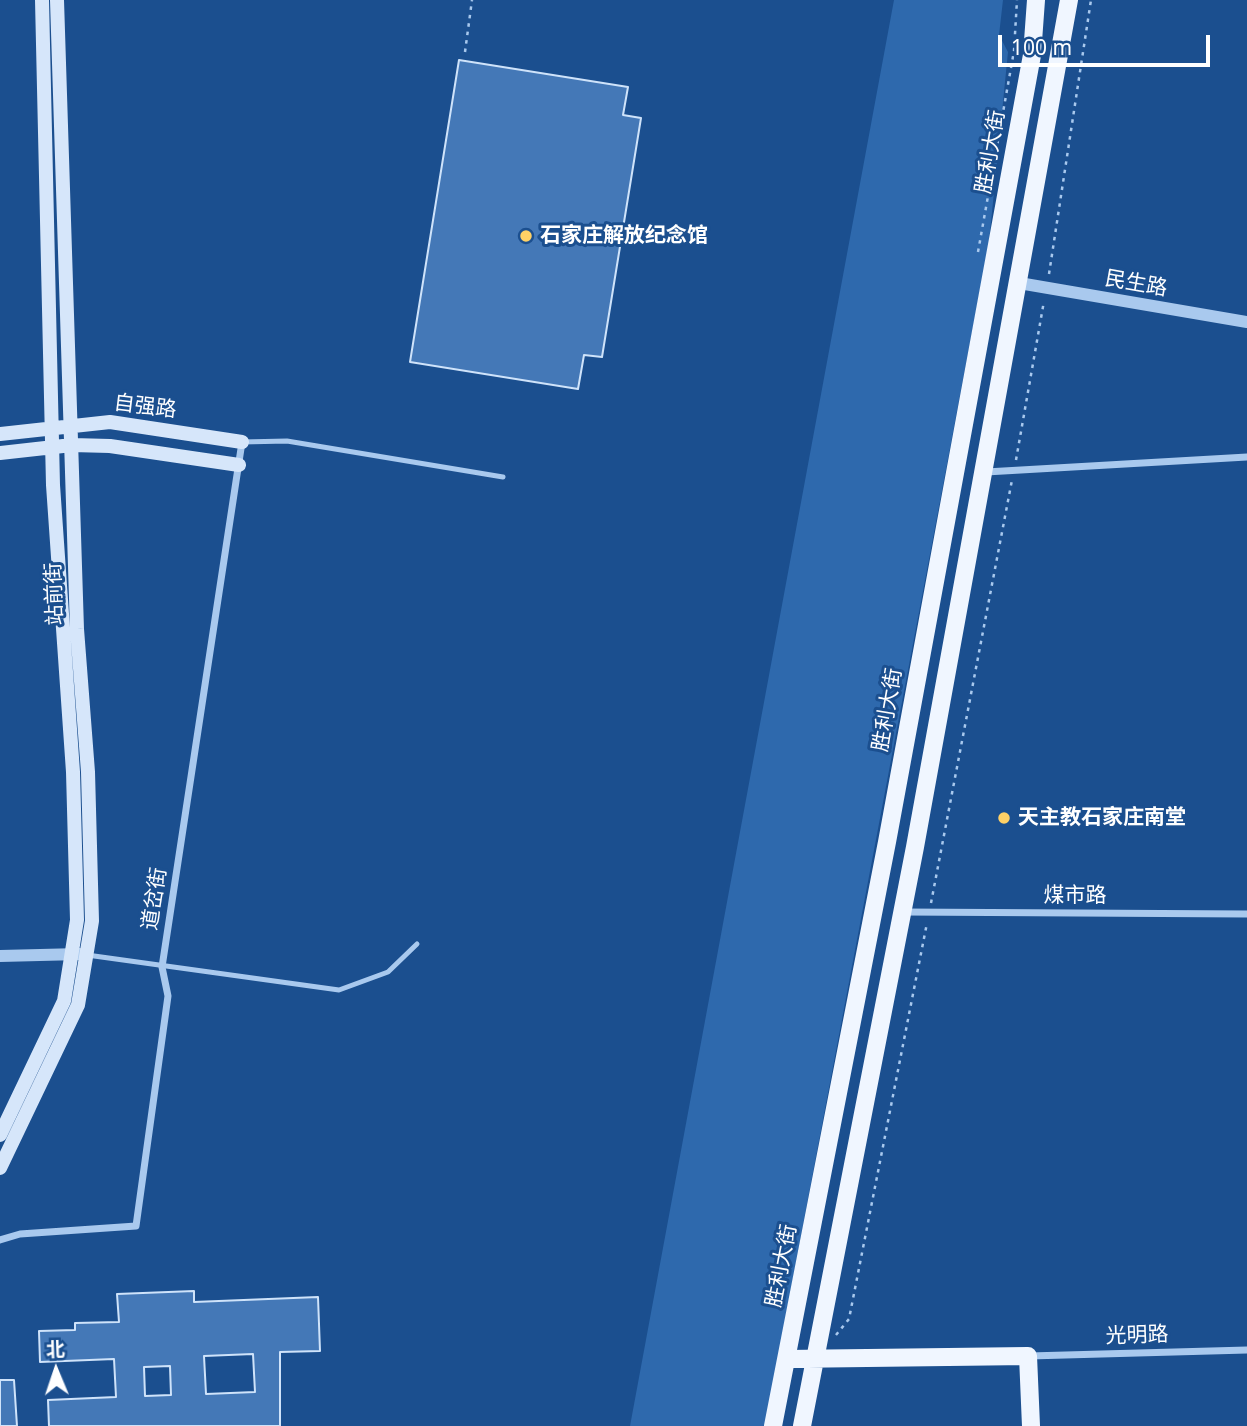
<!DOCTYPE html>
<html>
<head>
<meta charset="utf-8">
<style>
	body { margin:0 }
	#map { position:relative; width:1247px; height:1426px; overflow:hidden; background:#1b4f8f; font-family:"Noto Sans","Noto Sans SC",sans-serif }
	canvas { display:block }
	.north { position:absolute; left:21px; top:1335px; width:70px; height:70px; -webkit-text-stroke:5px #1b4f8f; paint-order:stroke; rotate:358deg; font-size:19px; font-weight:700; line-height:28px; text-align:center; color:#fff }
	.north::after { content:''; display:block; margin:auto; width:24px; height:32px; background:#fff; clip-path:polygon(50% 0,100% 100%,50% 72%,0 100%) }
	.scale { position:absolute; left:998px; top:35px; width:212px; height:32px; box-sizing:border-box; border:4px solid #fff; border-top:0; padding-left:9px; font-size:21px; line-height:24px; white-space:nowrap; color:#fff; -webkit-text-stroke:5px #1b4f8f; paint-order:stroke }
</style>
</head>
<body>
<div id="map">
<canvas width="1247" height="1426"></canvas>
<div class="north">北</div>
<div class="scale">100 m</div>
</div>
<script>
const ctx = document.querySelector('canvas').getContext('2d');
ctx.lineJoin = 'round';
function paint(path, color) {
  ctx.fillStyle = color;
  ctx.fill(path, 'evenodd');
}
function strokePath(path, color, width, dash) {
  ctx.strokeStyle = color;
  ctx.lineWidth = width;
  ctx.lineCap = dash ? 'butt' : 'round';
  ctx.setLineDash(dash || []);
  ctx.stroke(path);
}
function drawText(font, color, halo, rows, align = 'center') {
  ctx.font = font + ' "Noto Sans","Noto Sans SC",sans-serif';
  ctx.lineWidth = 6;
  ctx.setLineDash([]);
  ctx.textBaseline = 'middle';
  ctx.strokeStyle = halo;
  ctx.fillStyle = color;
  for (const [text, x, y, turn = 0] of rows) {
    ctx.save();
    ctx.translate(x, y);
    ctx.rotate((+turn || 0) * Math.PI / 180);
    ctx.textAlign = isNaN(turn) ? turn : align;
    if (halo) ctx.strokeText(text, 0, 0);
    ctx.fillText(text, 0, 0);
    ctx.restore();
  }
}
const green = new Path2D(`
	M894 0H1003L999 35 1008 52 989 242 765 1426H630Z`);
const building = new Path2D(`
	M459 60 628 87 623 115 641 118 602 357 584 355 578 389 410 362Z
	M194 1291V1302L318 1297 320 1351 280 1352V1426H49L48 1400 116 1397 114 1359 40 1362 39 1331 75 1330V1323L119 1322 117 1294ZM253 1354 255 1392 206 1394 204 1356ZM170 1366 171 1395 145 1396 144 1367Z
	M0 1380H14L17 1426H0Z`);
const path = new Path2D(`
	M465 52 472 0
	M978 252 1014 51 1017 0
	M1049 274 1091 0
	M1016 460 1044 301
	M931 903 1012 480
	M836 1335 849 1319 927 923`);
const service = new Path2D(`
	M242 442 287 441 503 477
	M87 955 339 990 388 972 417 944`);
const minor = new Path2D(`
	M986 472 1247 457
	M904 912 1247 914
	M0 1240 20 1234 136 1226 168 996 162 967 242 442
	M1029 1356 1247 1350`);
const tertiary = new Path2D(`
	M1019 283 1247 322
	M0 956 80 954`);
const secondary = new Path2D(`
	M0 434 110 422 242 442
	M0 453 72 445 110 446 239 465
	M0 1135 64 1001 77 920 73 772 53 485 42 0
	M0 1168 78 1005 92 921 88 772 77 629 57 0`);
const primary = new Path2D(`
	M787 1359 1028 1356 1031 1426
	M773 1426 887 842 1032 55 1036 0
	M802 1426 915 847 1069 0`);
const markers = [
	[526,236,7,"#ffd166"],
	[1004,818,7,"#ffd166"]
];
const streetNames = [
	["胜利大街",991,152,-80],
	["民生路",1136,284,10],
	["自强路",145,407,7],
	["站前街",55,594,-92],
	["胜利大街",888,710,-80],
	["煤市路",1075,896],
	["道岔街",155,899,-81],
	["胜利大街",782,1266,-79],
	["光明路",1137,1336,-2]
];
const poiNames = [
	["石家庄解放纪念馆",540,236],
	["天主教石家庄南堂",1018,818]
];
paint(green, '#2e69ad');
paint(building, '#4478b7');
strokePath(building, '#cfe3fa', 2);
strokePath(path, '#a9c9ee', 2.5, [3.5, 5]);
strokePath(service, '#a9c9ee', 5);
strokePath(minor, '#a9c9ee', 7);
strokePath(tertiary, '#a9c9ee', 12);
strokePath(secondary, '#d6e6fa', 14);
strokePath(primary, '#f0f6ff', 18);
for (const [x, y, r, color] of markers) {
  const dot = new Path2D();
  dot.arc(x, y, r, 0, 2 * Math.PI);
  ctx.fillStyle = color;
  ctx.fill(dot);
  strokePath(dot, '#1b4f8f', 2.5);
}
drawText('21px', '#fff', '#1b4f8f', streetNames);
drawText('bold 21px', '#fff', '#1b4f8f', poiNames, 'left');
</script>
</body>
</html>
